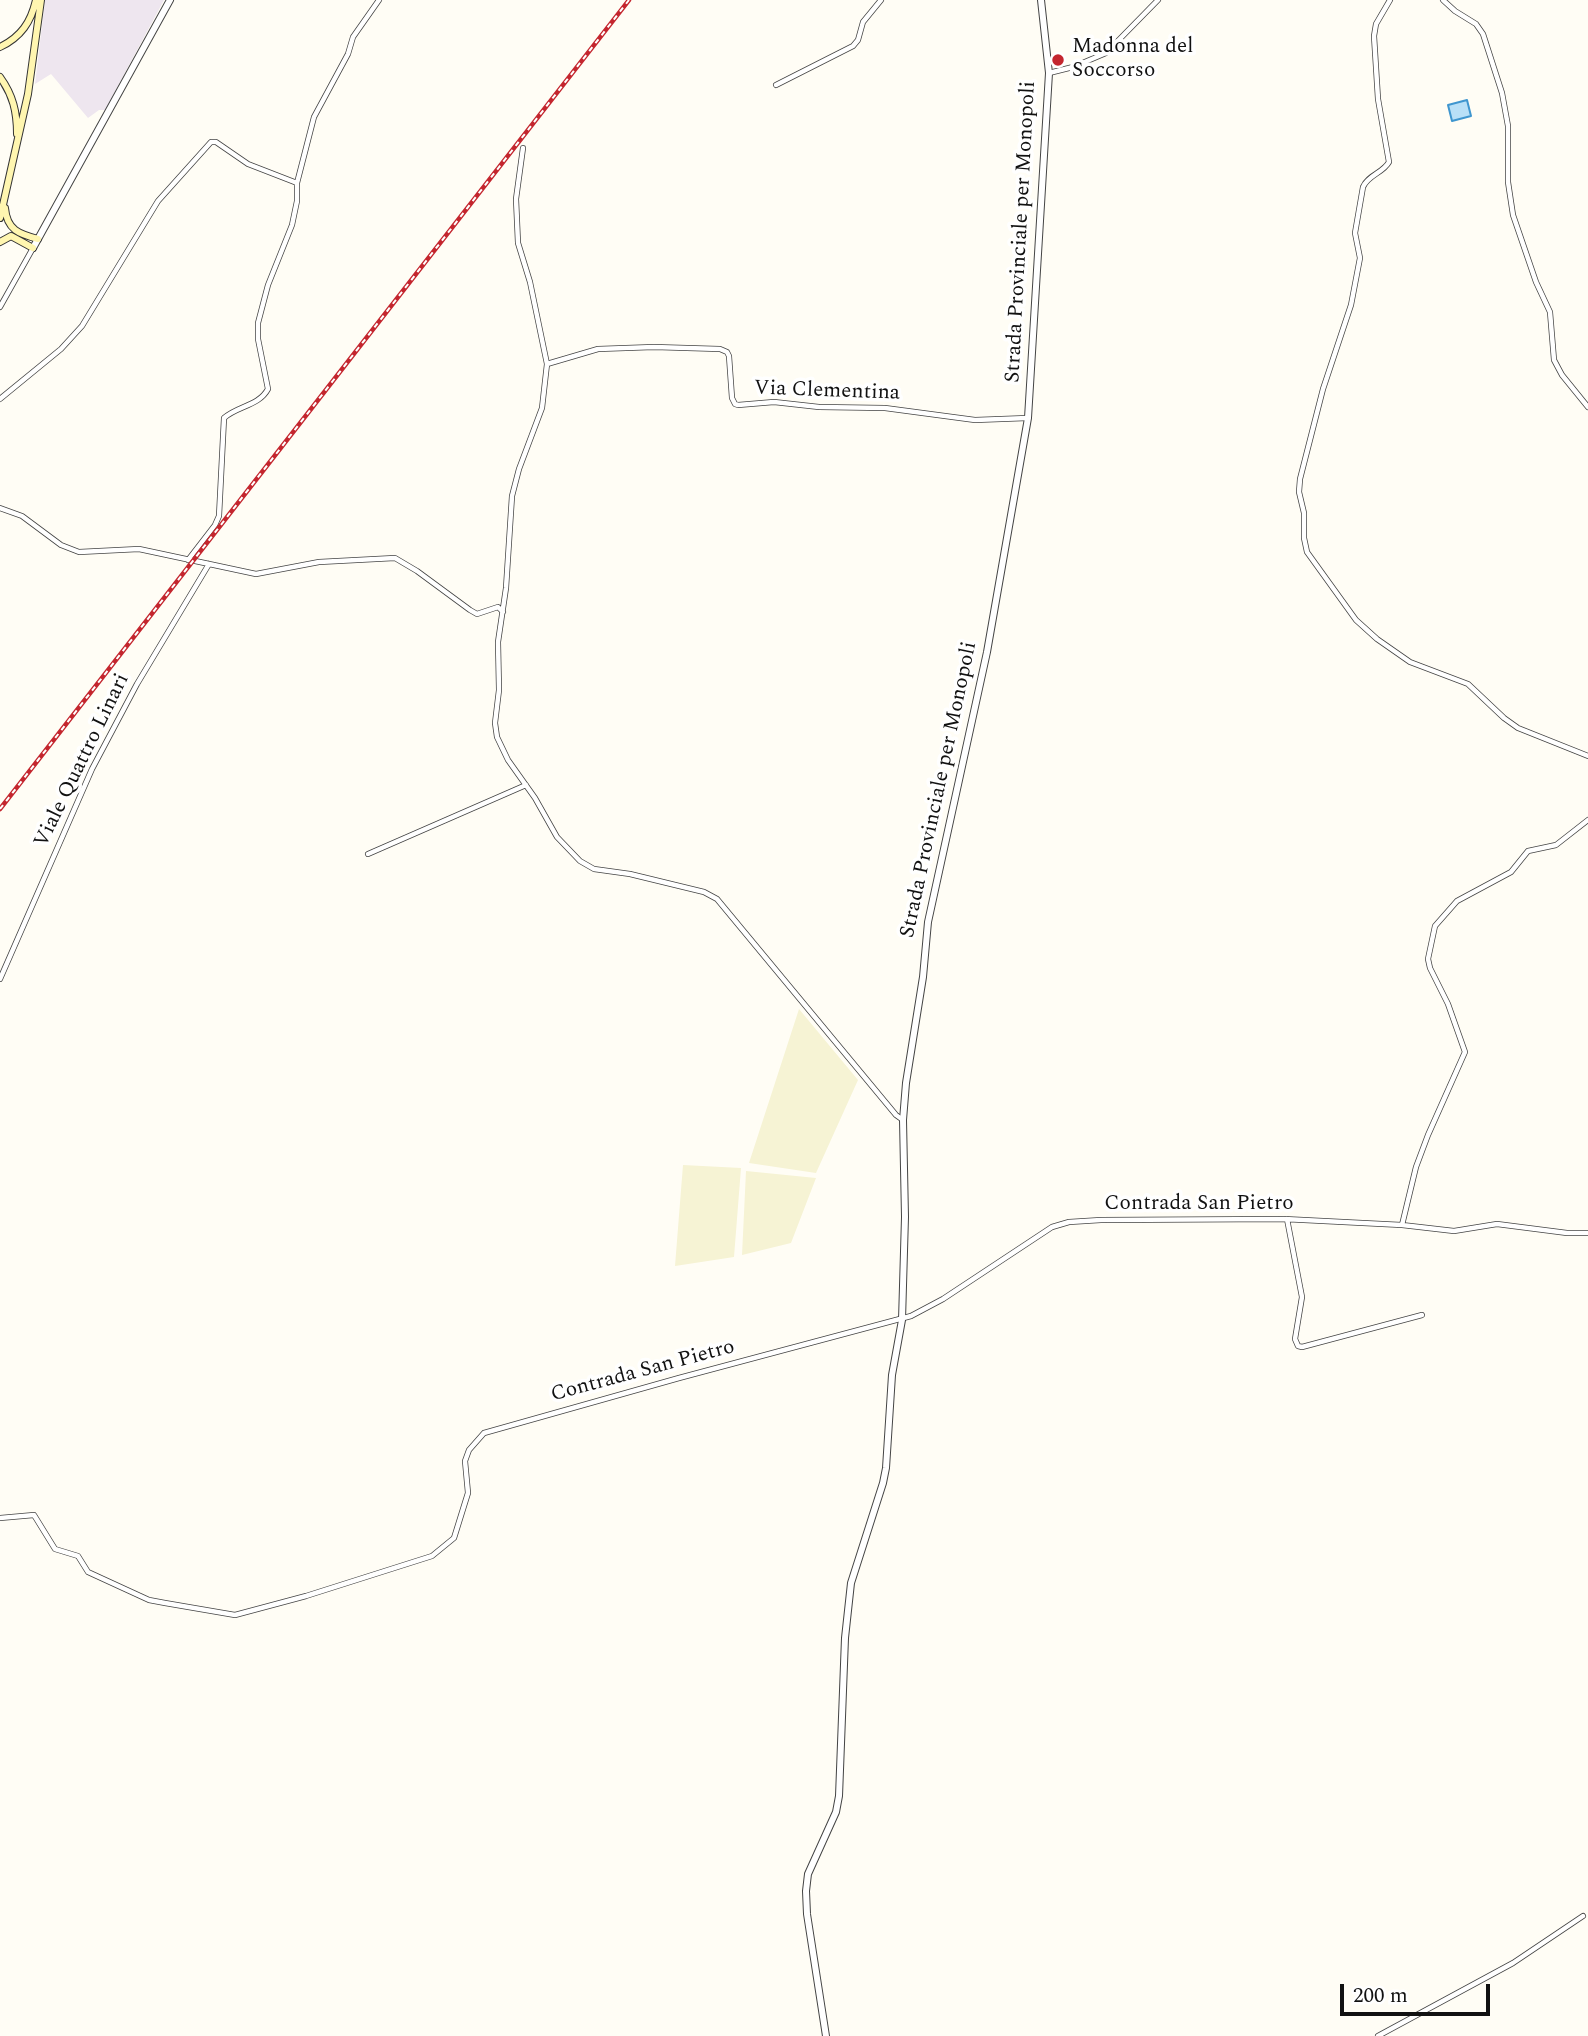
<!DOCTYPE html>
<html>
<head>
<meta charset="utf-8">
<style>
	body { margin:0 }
	#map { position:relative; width:1588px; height:2036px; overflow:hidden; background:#fffdf5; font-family:Spectral,serif }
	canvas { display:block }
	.scale { position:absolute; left:1340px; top:1984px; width:150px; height:32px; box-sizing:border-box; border:4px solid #111; border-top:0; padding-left:9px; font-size:21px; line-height:24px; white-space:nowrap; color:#111; -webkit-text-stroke:5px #fff; paint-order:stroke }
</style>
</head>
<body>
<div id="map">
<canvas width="1588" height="2036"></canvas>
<div class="scale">200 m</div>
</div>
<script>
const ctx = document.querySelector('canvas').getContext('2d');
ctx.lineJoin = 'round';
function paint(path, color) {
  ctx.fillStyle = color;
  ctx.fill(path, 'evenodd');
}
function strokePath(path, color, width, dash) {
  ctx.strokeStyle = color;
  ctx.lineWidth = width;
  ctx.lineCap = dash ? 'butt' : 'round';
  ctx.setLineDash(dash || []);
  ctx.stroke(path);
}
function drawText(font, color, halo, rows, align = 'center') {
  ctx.font = font + ' Spectral,serif';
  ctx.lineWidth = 7;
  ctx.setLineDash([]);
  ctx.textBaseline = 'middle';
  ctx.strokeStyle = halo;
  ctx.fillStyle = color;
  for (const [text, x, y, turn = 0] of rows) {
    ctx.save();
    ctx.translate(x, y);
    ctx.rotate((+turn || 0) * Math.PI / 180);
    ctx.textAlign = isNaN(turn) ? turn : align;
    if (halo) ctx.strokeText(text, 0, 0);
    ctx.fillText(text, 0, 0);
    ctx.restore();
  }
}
const industrial = new Path2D(`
	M45 0H164L105 110H99L88 118 51 74 35 84Z`);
const farmland = new Path2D(`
	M799 1009 858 1080 816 1173 749 1163Z
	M683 1165 741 1168 734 1257 675 1266Z
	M746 1171 816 1178 791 1243 742 1255Z`);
const water = new Path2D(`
	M1467 100 1471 116 1452 121 1448 105Z`);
const minor = new Path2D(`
	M1390 0 1376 24 1374 36 1378 99 1389 162C1383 173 1368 175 1363 187L1355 233 1360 258 1351 305 1323 389 1300 479 1299 492 1304 513V538L1307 552 1356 620 1377 639 1410 662 1468 684 1504 718 1518 728 1588 756
	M1443 0 1455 11 1476 24 1483 34 1502 93 1508 126V182L1513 215 1536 282 1550 312 1554 360 1562 375 1588 407
	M1049 73 1073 67 1106 53 1158 0
	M776 85 853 46 858 40 863 22 881 0
	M523 148 516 199 518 243 530 282 547 364 542 408 519 469 512 496 506 588 498 642 499 690 495 723 497 737 508 760 535 798 557 837 580 861 594 869 630 874 704 892 717 899 896 1115 903 1120
	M0 307 33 248
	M547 364 598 349 654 347 720 349 727 352 729 356 732 398 735 404 738 405 774 402 819 407 885 408 975 420 1028 418
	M0 399 61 349 82 326 158 201 211 142H216L248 164 297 183
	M0 508 22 516 61 545 79 552 139 549 256 574 319 562 395 558 417 571 470 610 477 614 498 607 503 612
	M188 560 215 525 219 516 224 418C237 406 259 406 268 389L258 339V323L268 285 292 225 297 201V183L314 117 348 54 353 37 379 0
	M368 854 526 785
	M0 979 92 769 137 684 209 564
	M1287 1219 1302 1297 1295 1339 1298 1346 1302 1347 1422 1315
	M1402 1225 1416 1167 1428 1135 1465 1052 1448 1004 1430 968 1428 959 1435 926 1457 901 1511 872 1528 851 1556 845 1588 820
	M0 1518 34 1515 55 1549 78 1556 88 1572 149 1600 165 1603 235 1615 306 1596 432 1556 454 1538 468 1493 465 1461 469 1450 484 1433 679 1378 911 1316 943 1299 1052 1227 1069 1222 1101 1220 1284 1219 1402 1225 1454 1231 1497 1224 1567 1233H1588
	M1378 2036 1513 1963 1583 1916`);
const tertiary = new Path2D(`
	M33 248 170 0
	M826 2036 807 1914 806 1891 808 1874 836 1812 839 1796 845 1638 851 1583 883 1483 886 1468 892 1375 902 1320 905 1217 903 1120 906 1083 923 977 928 922 987 652 1028 418 1049 73 1041 0`);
const secondary = new Path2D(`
	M0 47C21 37 31 22 36 0
	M0 77C13 95 17 112 17 134
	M5 208C7 230 19 234 38 239
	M0 218 28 94 41 0
	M0 242 11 236 33 248`);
const rail = new Path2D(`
	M0 809 629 0`);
const markers = [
	[1058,60,7,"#c4262e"]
];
const poiNames = [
	["Madonna del",1072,48],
	["Soccorso",1072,72]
];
const streetNames = [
	["Strada Provinciale per Monopoli",1022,232,-87],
	["Via Clementina",827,392,2],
	["Viale Quattro Linari",83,761,-64],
	["Strada Provinciale per Monopoli",940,790,-78],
	["Contrada San Pietro",1199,1205],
	["Contrada San Pietro",643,1372,-15]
];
paint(industrial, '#eee6ef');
paint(farmland, '#f6f3d4');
paint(water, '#b9e0f7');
strokePath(water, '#3f96cf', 2);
strokePath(minor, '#444', 6);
strokePath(tertiary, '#444', 8);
strokePath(secondary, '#333', 8);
strokePath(minor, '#fff', 4.5);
strokePath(tertiary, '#fff', 6);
strokePath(secondary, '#fff6b0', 6);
strokePath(rail, '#c4262e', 4.5);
strokePath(rail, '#fff', 2, [5]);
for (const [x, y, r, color] of markers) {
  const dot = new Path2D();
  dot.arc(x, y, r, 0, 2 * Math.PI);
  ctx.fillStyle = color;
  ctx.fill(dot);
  strokePath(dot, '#fff', 2.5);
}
drawText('21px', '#111', '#fff', poiNames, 'left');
drawText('21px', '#111', '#fff', streetNames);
</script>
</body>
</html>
